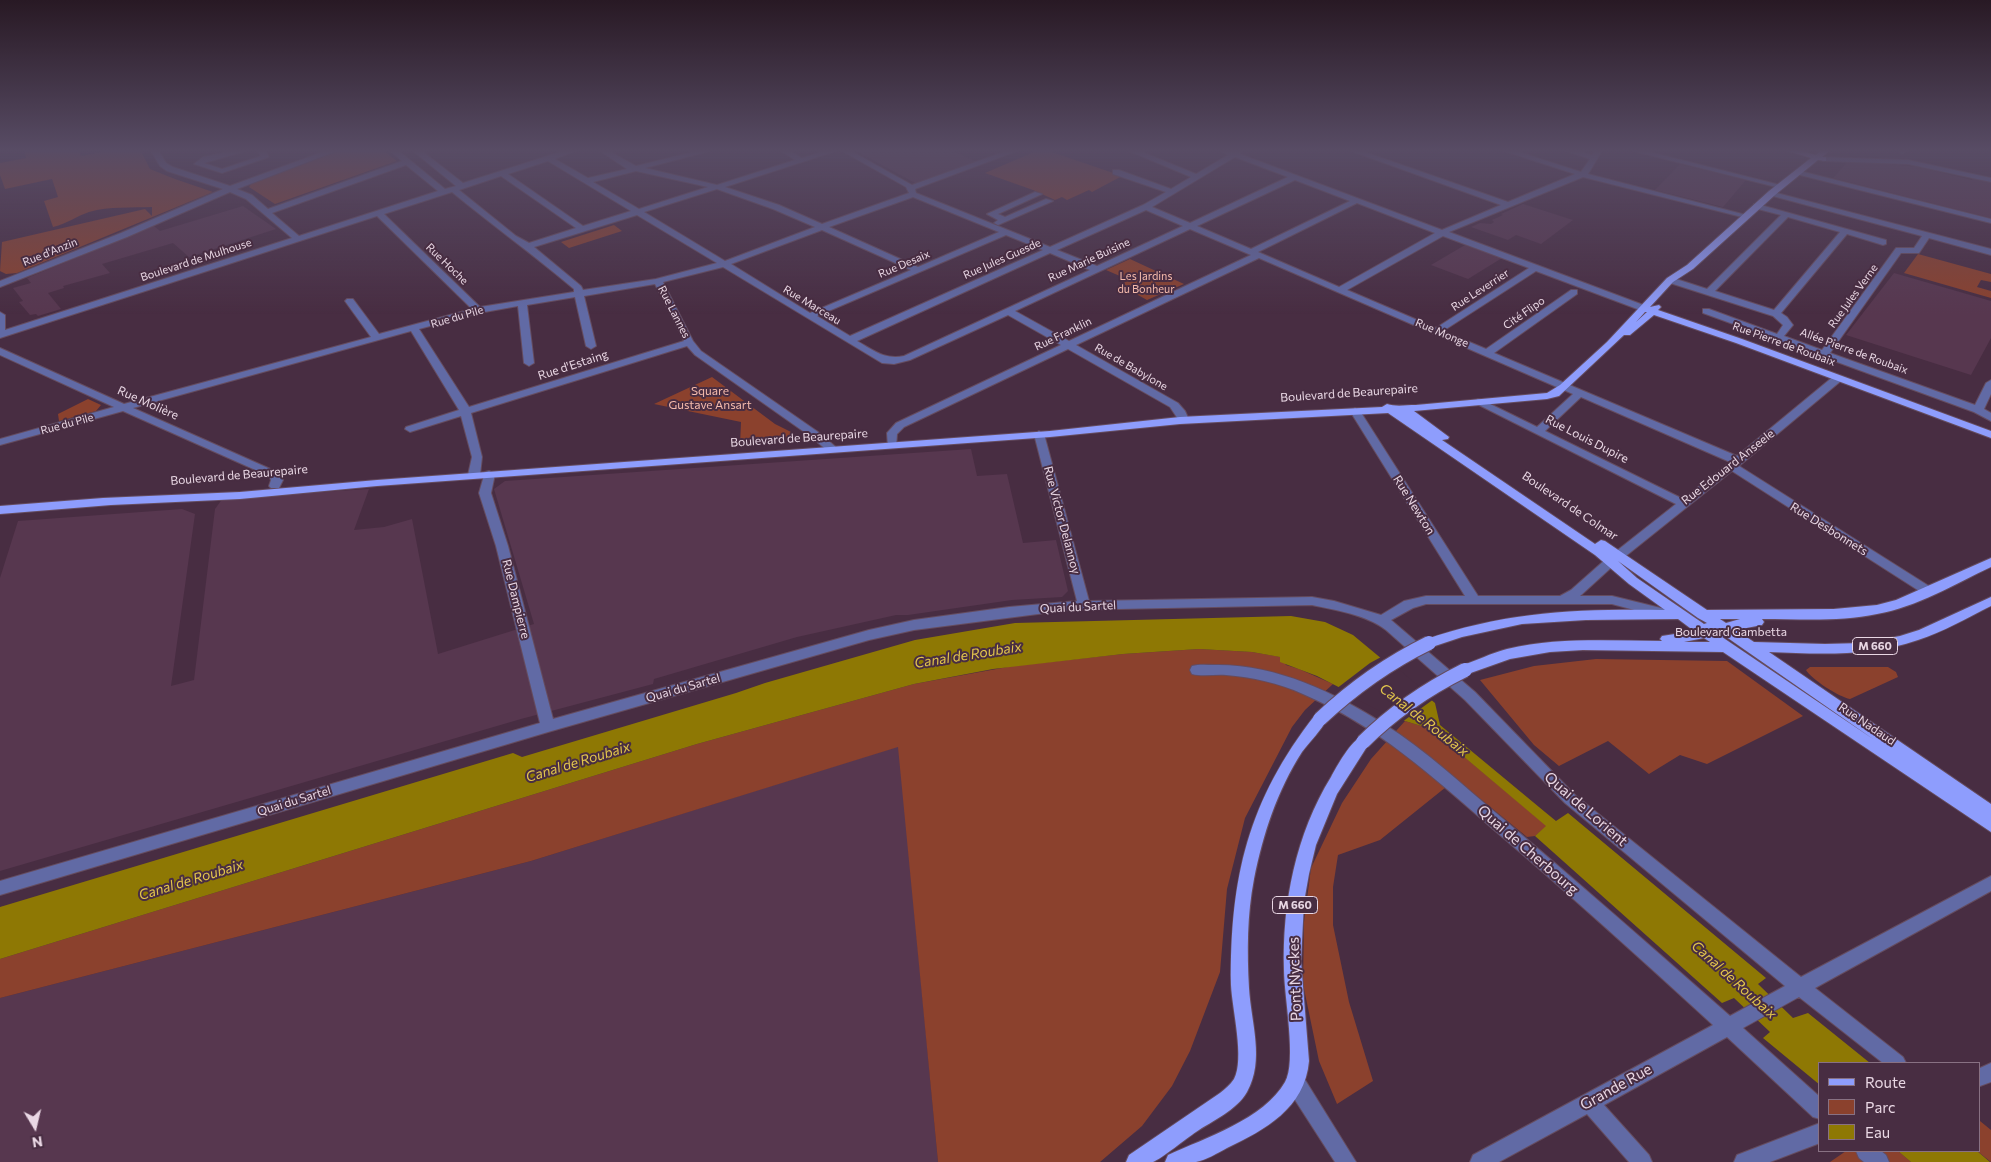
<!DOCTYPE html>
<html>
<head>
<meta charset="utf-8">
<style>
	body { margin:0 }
	#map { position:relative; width:1991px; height:1162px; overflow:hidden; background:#482d42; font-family:Commissioner,sans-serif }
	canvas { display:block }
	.legend { position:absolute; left:1818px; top:1062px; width:162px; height:90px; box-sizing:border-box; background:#482d42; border:1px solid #887183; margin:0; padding:6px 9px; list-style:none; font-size:15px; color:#e9d7e4 }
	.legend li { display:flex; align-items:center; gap:10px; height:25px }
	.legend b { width:25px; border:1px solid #887183 }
	.north { position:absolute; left:10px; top:1102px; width:50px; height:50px; -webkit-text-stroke:4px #482d42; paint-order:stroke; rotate:171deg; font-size:14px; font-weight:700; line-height:20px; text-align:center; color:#e9d7e4 }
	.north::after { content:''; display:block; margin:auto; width:18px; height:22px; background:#e9d7e4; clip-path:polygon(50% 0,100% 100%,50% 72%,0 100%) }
</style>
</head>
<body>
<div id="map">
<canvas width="1991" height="1162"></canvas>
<ul class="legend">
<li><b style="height:6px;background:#8e9dfd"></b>Route</li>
<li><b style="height:14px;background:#8b412d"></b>Parc</li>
<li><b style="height:14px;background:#8e7804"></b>Eau</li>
</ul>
<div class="north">N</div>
</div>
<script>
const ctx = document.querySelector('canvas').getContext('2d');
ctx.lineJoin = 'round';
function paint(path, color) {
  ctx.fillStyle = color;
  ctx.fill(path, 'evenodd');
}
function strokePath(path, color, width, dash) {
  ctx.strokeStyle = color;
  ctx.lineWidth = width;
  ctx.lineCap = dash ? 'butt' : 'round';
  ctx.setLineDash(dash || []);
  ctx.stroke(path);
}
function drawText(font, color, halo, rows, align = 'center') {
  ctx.font = font + ' Commissioner,sans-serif';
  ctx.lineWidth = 4;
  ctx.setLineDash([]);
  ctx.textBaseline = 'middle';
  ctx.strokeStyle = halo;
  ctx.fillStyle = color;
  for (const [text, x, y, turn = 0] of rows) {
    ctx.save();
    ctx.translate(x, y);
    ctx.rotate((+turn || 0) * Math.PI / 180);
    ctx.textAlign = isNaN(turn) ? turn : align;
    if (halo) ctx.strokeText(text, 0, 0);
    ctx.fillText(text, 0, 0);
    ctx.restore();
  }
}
const built = new Path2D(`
	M856 151H953L977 162 917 184Z
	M1849 160 1919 167 1972 180 1973 178 1991 182V218L1833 178Z
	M1680 164 1746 180 1723 207 1655 190Z
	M1523 204 1573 220 1541 244 1516 235 1508 240 1471 227 1480 223 1491 224 1494 222 1492 220 1503 215 1501 214Z
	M243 206 276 229 189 257 173 243 102 264 110 273 63 286 64 288 48 293 61 309 38 316 36 314 30 315 19 302 23 301 13 288 31 283 27 278 154 226 160 231Z
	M1465 245 1502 258 1468 279 1431 265Z
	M1894 273 1991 301V338L1971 375 1846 335Z
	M971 449 977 476 1007 474 1023 543 1056 540 1068 591 1062 597 1012 600 908 615H896L797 637 654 679 653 684 521 719 0 871V578L18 521 182 509 195 514 171 686 194 680 215 509 223 498 369 489 354 530 384 527 412 519 438 654 534 624 494 489 505 481Z
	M899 746 938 1162H0V998L531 861Z`);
const green = new Path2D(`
	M24 151H79L81 156 106 151H141L150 169 175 179 213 192 17 273 6 274 0 271 2 242 145 209 152 216V207C131 208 110 206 89 212 77 216 66 224 53 227L44 201 58 197 52 179 5 189 0 175V163L26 158Z
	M339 151H384L397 161 275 204 249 187 252 183Z
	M1036 151H1049L1122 176 1092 192 1089 190 1067 200 1062 197 1055 200 1033 190 985 173Z
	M614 225 622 231 569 248 561 242Z
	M1918 254 1991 274V282L1981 280 1977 287 1991 291V298L1904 273Z
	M1130 259 1184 284 1147 300 1120 285 1129 280 1106 270Z
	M712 377 775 424 793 433V440L740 445 741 422 654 404Z
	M88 399 101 405 96 411 59 421 58 414Z
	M1199 649 1252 652 1281 657 1286 665 1299 669 1333 684 1305 710 1292 727 1245 818 1227 889 1220 972 1190 1051 1172 1086 1142 1126 1100 1162H938L898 747 531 861 0 998V959L697 744 914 684 1013 666 1123 654Z
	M1596 659 1727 661 1803 716 1707 764 1680 755 1649 774 1608 741 1559 766 1534 745 1480 680 1534 666Z
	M1810 667H1888L1896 672 1898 677 1850 699C1839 697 1811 679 1806 670Z
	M1405 721 1431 729 1547 826 1535 836 1527 837 1456 779 1380 840 1338 855 1333 887V925L1349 1002 1373 1081 1337 1104 1319 1061 1303 984 1304 922 1311 868 1342 803 1371 759Z
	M1980 1121 1991 1130V1162L1977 1151H1980Z
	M1846 1151H1898L1911 1162H1830Z`);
const water = new Path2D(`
	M1291 616 1325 622 1353 635 1435 703 1440 725 1545 812 1556 821 1568 813 1766 978 1758 984 1793 1018 1808 1013 1870 1063H1820V1085L1763 1038 1770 1032 1734 998 1722 1003 1535 836 1546 826 1431 729 1405 721 1317 676 1280 662V657L1252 652 1199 649 1123 654 993 669 914 684 697 744 0 959V907L513 753 522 757 736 693 765 683 915 640 1015 623Z
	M1898 1151H1977L1990 1162H1911Z`);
const pier = new Path2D(`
	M1383 656 1434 699 1402 722 1336 689 1370 663Z`);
const minor = new Path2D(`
	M151 151H159L166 163 173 167 230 186 325 151H336L237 189 252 195 268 209 402 161 390 151H399L445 189 456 186 413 151H422L463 183 563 151H575L555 159 588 178 627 169 600 151H609L636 166 697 151H710L645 168 717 185 795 160 781 151H790L802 158 824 151H836L725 187 779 205 822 224 909 193 906 187 842 151H851L912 185 1006 151H1017L915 189 916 193 1050 247 1143 205 1166 192 1113 174V170H1119L1171 189 1191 177 1129 151H1140L1196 174 1228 155 1221 151H1241L1240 154 1442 230 1501 205 1351 151H1362L1508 202 1575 174 1504 151H1516L1581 172 1590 159 1566 151H1578L1592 155 1594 151H1602L1588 174 1750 216 1746 218 1583 177 1449 232 1646 306V310H1640L1536 271 1443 331 1486 349 1571 290H1577V294L1494 353 1737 456 1834 376H1842V380L1739 466 1932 588 1934 591 1932 594H1924L1732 471 1622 559H1614L1612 556 1614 553 1676 504 1473 402 1478 399 1482 400 1537 427 1573 394 1259 258 1076 345 1178 403 1185 411 1189 420 1184 423 1180 422 1170 407 1068 349 904 427 897 434 896 448H888L887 433 896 423 1061 345 1008 315 910 360 894 364 882 363 723 267 663 282 693 341 701 351 818 432 837 448 838 450 837 452H829L810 436 695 355 687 346 471 413 482 457 480 475 474 478 470 477 468 475 472 457 461 416 410 432 405 429 406 427 459 410 411 331 133 408 277 472 283 480 279 488H271L269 486 271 480 269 476 123 411 0 445V439L114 407 0 355V348L124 404 371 337 345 301 347 299H353L379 334 472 309 377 216 0 338V312L5 315V330L292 238 246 199 230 192 127 237 0 287V281L121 233 223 189 167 171 160 166ZM1235 157 1288 177 1190 223 1152 207ZM548 161 631 211 583 226 508 174ZM406 165 438 191 299 236 272 213ZM636 171 708 187 639 209 593 182ZM501 176 576 228 529 243 516 236 459 190ZM1295 180 1350 201 1251 249 1197 226ZM717 189 773 209 815 227 725 261 644 212ZM452 192C492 225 534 255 574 289V292L480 307 384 214ZM913 197 999 232 918 267 829 227ZM1357 203 1435 233 1339 287 1258 252ZM1146 210 1183 226 1097 266 1057 250ZM637 215 717 263 656 279 583 290 581 286 534 247ZM1190 229 1251 255 1069 341 1015 311ZM822 230 911 270 810 313 731 264ZM1006 235 1043 250 850 336 817 316ZM1443 236 1529 268 1436 328 1347 290ZM1050 253 1090 270 904 356C884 360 873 350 857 341ZM655 284 684 341 469 407 419 329 479 313 518 306 524 363 529 366 534 363 527 305 575 297 586 346 591 349 596 346 584 296ZM1581 397 1730 462 1683 499 1545 431Z
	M232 151H246L204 163 222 169 261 156 257 151H265L269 157 222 173 194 164 203 157Z
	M1633 151H1646L1784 186 1780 188Z
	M1899 151H1907L1902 154Z
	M1822 157 1908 160 1991 178V182L1908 164 1825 161H1822Z
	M1796 170 1991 219V223L1796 174Z
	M1769 191 1991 249V255L1929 238 1919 253H1901L1830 353 1975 405 1986 383 1991 380V394L1984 409 1991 413V421L1974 412 1703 313V309H1709L1777 334 1783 325 1773 316 1667 282 1666 280 1670 277 1707 289 1781 215 1754 208V204H1757L1886 240V244L1883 245 1847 234 1781 313 1787 317 1793 325 1784 336 1822 350 1896 248H1914L1922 236 1769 195ZM1788 217 1840 232 1774 310 1715 291Z
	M1035 192 1042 194 998 214 1005 217 1046 199 1053 201 998 225 994 223 998 220 987 214Z
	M1355 408 1360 411 1478 596H1560L1571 590 1606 559H1614L1616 562 1614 565 1580 596H1612L1673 611 1674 614 1673 617 1668 619 1612 604H1426L1413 608 1391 620 1475 692 1575 795 1801 977 1991 876V891L1815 988 1903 1057 1906 1063H1883L1799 997 1743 1028 1820 1097V1119L1813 1117 1727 1037 1604 1105 1649 1155 1652 1162H1629L1587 1114 1499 1162H1470L1473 1155 1713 1025C1641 959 1568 893 1493 829 1432 776 1378 726 1303 694 1279 683 1252 677 1226 675 1215 674 1203 677 1192 674L1190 670 1192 666C1199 664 1207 665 1215 665 1275 664 1334 692 1384 724 1426 750 1463 786 1502 818 1579 883 1654 949 1730 1016L1785 986 1565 803 1465 700 1386 630C1367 615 1336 610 1312 605L1069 610 914 630 869 640 548 732 0 895V881L540 723 496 546 479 493 485 472 489 471 495 474 491 493 508 546 553 719 869 630 914 620 1009 607 1077 601 1034 434 1039 431 1044 434 1089 601 1312 597 1334 601 1381 615 1404 601 1426 596H1465L1350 411Z
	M1991 1063V1082L1980 1086V1068Z
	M1295 1073 1302 1075 1356 1162H1335L1288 1089 1286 1082 1288 1075Z
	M1820 1123V1143L1770 1162H1734L1737 1155Z
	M1856 1151H1881L1886 1155 1889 1162H1864L1859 1158Z`);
const major = new Path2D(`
	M1788 151H1801L1816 155 1820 151H1829L1822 157H1826V161L1818 160 1775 195 1693 269 1673 282 1650 307 1659 305 1661 307 1658 310 1742 339 1991 431V438L1736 343 1654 315 1630 335H1624L1559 396 1547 399 1414 411 1449 437 1448 439 1442 440 1595 544 1601 540 1605 541 1707 610 1834 609 1877 605 1896 600 1991 558V567C1955 584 1917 607 1877 614 1840 622 1800 619 1762 619L1764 622 1762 625 1736 630 1754 642 1825 644 1863 643 1900 636 1919 630 1991 597V606C1967 618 1943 632 1918 640 1869 657 1819 654 1769 652L1991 804V832L1723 652 1583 650 1550 652 1510 659 1465 675 1460 674 1458 670 1460 666C1476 661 1491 653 1507 649 1558 637 1610 641 1662 641L1660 639 1662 636 1694 631 1678 619 1586 620 1522 624 1462 637 1429 648 1424 646 1422 643 1424 640C1508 611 1578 609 1665 610L1629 584 1595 555 1388 413 1180 424 1050 437 377 486 240 499 111 505 0 514V506L103 498 240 492 377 480 1050 431 1180 417 1382 407 1387 404C1396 407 1406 405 1416 405L1547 393 1560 385 1607 342 1667 278 1687 265 1769 191 1811 158ZM1645 312H1647L1636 322ZM1618 561 1698 618 1707 623 1704 624 1637 578ZM1720 619H1740L1726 623ZM1725 636 1745 650 1876 741 1722 637ZM1704 638 1710 642H1684Z
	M1320 714 1325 715 1327 719C1321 731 1310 741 1302 752 1277 791 1263 834 1254 879 1247 915 1247 952 1249 988 1251 1023 1265 1060 1247 1092 1237 1110 1212 1121 1196 1132 1187 1138 1161 1159 1153 1162 1146 1162 1134 1162 1126 1162L1129 1155 1220 1093C1225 1089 1230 1085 1234 1079 1245 1059 1232 1009 1231 985 1230 877 1248 801 1315 715Z
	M1363 736 1368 738 1370 742 1337 794 1316 845 1309 874 1304 902 1301 961 1309 1061C1305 1108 1265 1130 1227 1148 1218 1153 1206 1160 1196 1162 1186 1162 1175 1162 1165 1162L1168 1155C1205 1138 1264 1119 1285 1082 1297 1062 1284 996 1284 970 1282 903 1296 834 1331 777 1337 766 1351 740 1363 736Z`);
const majorBridge = new Path2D(`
	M1320 719C1353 688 1388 663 1429 643
	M1363 742C1393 712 1427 689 1465 670`);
const farStreetnames = [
	["Rue d'Anzin",50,252,-22],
	["Rue Jules Guesde",1002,259,-24],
	["Boulevard de Mulhouse",196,260,-18],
	["Rue Marie Buisine",1089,260,-25],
	["Rue Hoche",447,264,44],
	["Rue Desaix",904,264,-23],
	["Rue Leverrier",1480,290,-33],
	["Rue Jules Verne",1853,296,-54],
	["Rue Marceau",812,305,31],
	["Rue Lannes",674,312,63],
	["Cité Flipo",1524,313,-35],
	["Rue du Pile",457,317,-16],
	["Rue Monge",1442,333,23],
	["Rue Franklin",1063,334,-26],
	["Rue Pierre de Roubaix",1784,344,20],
	["Allée Pierre de Roubaix",1854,351,20],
	["Rue de Babylone",1131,367,30],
	["Rue du Pile",67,424,-15]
];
const farParknames = [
	["Les Jardins",1146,276],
	["du Bonheur",1146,289]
];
const shields = [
	[1875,646,45],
	[1295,905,45]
];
const shieldNames = [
	["M 660",1875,646],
	["M 660",1295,905]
];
const streetNames = [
	["Rue d'Estaing",573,365,-18],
	["Boulevard de Beaurepaire",1349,393,-4],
	["Rue Molière",148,403,24],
	["Boulevard de Beaurepaire",799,438,-4],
	["Rue Louis Dupire",1587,439,27],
	["Rue Edouard Anseele",1728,467,-38],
	["Boulevard de Beaurepaire",239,475,-5],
	["Rue Newton",1414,505,58],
	["Boulevard de Colmar",1570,506,34],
	["Rue Victor Delannoy",1062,520,75],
	["Rue Desbonnets",1829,529,32],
	["Rue Dampierre",516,599,76],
	["Quai du Sartel",1078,607,-3],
	["Boulevard Gambetta",1731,632],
	["Quai du Sartel",683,688,-16],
	["Rue Nadaud",1867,724,34],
	["Quai du Sartel",294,801,-17]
];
const parkNames = [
	["Square",710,391],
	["Gustave Ansart",710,405]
];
const waterNames = [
	["Canal de Roubaix",968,655,-9],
	["Canal de Roubaix",1424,720,38],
	["Canal de Roubaix",578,762,-17],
	["Canal de Roubaix",191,880,-17],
	["Canal de Roubaix",1734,980,42]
];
const nearStreetnames = [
	["Quai de Lorient",1586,809,41],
	["Quai de Cherbourg",1528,850,41],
	["Pont Nyckes",1295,979,-92],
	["Grande Rue",1616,1087,-29]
];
paint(built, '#57374f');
paint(green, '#8b412d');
paint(water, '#8e7804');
paint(pier, '#482d42');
strokePath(minor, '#654c5f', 2);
strokePath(major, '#654c5f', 2);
paint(minor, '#616aa5');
paint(major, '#8e9dfd');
strokePath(majorBridge, '#654c5f', 16, []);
strokePath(majorBridge, '#8e9dfd', 14);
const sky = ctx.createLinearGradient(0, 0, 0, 314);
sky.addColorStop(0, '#281924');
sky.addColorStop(0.48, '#584c65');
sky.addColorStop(1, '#584c6500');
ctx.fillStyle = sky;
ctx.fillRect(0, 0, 1991, 314);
drawText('11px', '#e9d7e4', '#482d42', farStreetnames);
drawText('11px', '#f5bbac', '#482d42', farParknames);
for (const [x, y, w] of shields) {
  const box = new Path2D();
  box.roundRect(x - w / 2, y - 8.5, w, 17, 4);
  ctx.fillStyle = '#482d42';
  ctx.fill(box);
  strokePath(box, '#e9d7e4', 1);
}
drawText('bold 11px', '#e9d7e4', null, shieldNames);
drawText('12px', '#e9d7e4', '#482d42', streetNames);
drawText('12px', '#f5bbac', '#482d42', parkNames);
drawText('italic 14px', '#e2c54c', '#482d42', waterNames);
drawText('15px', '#e9d7e4', '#482d42', nearStreetnames);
</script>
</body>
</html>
